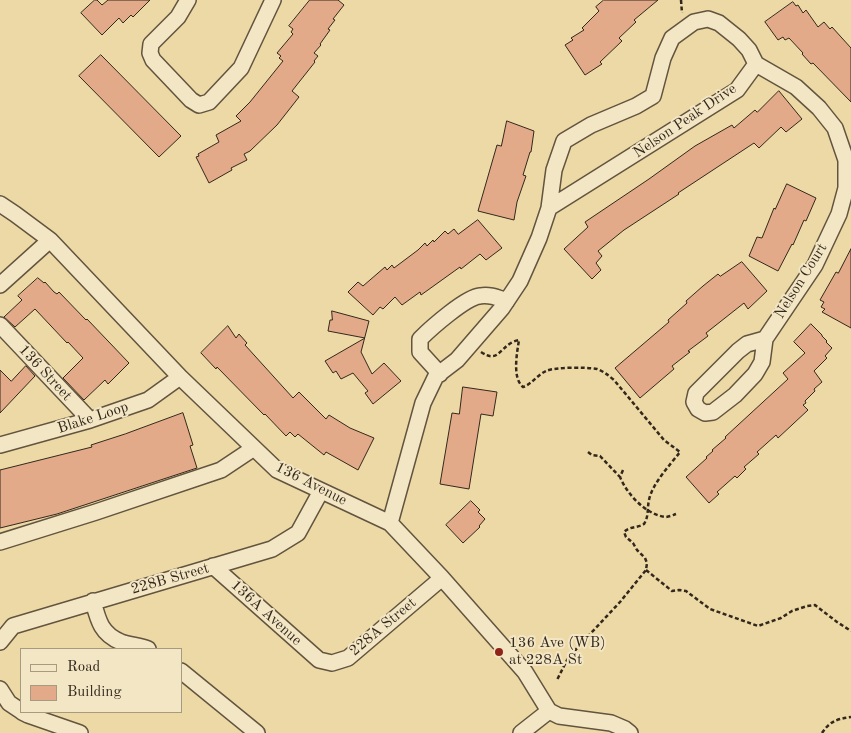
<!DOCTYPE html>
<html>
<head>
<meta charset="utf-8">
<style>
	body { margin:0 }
	#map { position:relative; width:851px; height:733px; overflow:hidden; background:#edd9a6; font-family:"Old Standard TT",serif }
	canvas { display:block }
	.legend { position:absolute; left:20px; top:648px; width:162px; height:65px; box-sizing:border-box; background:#f3e6c5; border:1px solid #a69a81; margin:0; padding:6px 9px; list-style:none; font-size:15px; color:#33281c }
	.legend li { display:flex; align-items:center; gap:10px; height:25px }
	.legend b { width:25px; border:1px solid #a69a81 }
</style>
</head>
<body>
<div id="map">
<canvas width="851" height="733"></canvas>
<ul class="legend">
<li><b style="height:6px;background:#f3e6c5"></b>Road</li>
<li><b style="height:14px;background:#e2aa88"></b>Building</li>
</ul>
</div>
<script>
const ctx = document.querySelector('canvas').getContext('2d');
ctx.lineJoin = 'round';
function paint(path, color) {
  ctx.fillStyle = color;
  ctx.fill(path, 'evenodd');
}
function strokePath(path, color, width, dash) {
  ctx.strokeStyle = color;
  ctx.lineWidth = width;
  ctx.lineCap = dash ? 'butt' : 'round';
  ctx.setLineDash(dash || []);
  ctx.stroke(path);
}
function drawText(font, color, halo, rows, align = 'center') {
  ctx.font = font + ' "Old Standard TT",serif';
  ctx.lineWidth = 4;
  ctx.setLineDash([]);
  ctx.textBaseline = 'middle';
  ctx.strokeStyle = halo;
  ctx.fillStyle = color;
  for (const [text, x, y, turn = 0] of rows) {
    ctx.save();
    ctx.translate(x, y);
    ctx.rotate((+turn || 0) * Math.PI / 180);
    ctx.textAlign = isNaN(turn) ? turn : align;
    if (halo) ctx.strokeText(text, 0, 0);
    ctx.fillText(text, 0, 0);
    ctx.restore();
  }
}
const building = new Path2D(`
	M95 0H97L102 5 108 0H150L133 17 131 15 123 23 119 18 102 35 81 13Z
	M310 0H338L344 5 333 19 335 20 328 29 330 30 320 44 321 45 314 53 318 56 314 61 315 62 292 91 299 97 277 125 250 151 244 154 247 160 231 168 232 170 209 183 196 157 199 156 198 154 219 142 216 135 241 121 236 116 250 102 283 61 279 58 281 56 277 53 293 34 291 32 293 29 289 26Z
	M604 0H658L634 20 636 22 619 38 622 41 600 62 602 64 585 75 565 45 573 40 571 38 584 30 582 28 599 11 596 7Z
	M793 2 796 6 798 5 803 13 806 10 818 27 824 22 830 29 832 27 851 48V102L813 63 811 64 802 54 803 53 789 38 785 40 783 37 778 40 765 22Z
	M101 55 181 136 159 157 79 76Z
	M779 91 802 119 786 132 781 127 759 148 754 143 678 193 679 194 624 230 598 251 602 256 596 263 601 270 592 279 564 249 588 227 585 222 649 179 695 146 732 125 734 128 755 110 757 112Z
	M507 121 534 131 531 152H530L523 175 526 176 517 202 514 220 478 211 497 145 501 146Z
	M787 184 816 198 806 221 804 220 793 245 792 244 778 271 749 256 757 237 762 238 774 208 775 209Z
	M478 220 502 248 486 260 480 254 461 269 460 267 421 295 420 292 402 305 395 297 383 309 380 307 373 315 348 292 358 282 363 286 385 267 387 270 392 265 394 268 418 250 425 243 427 246 433 240 434 242 445 231 448 234 454 229 458 234Z
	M851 249V328L822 312 825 309 821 307 824 302 820 300 836 272 838 273Z
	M742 262 767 291 748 309 744 303 706 333 708 336 688 351 690 352 672 366 674 369 640 398 615 368 669 322 668 320 687 303 686 301 703 286 718 274 720 276Z
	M38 278 44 283 45 282 54 292 57 294 59 292 86 320 87 319 129 363 108 384 105 380 84 400 63 378 83 358 68 342 67 343 35 309 15 327 4 317 22 300 18 296Z
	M332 311 369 321 361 352 372 374 384 363 401 381 373 404 365 393 368 391 353 373 341 379 336 371 333 373 325 361 365 338 328 331 330 320H332Z
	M811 324 822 335V336L827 341 826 342 832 348 825 356 827 358 814 371 822 382 814 389 815 391 805 401 806 403 803 405 808 410 778 438 776 435 757 452 759 454 744 467 746 469 737 478 735 476 717 492 719 494 709 503 686 477 707 458 706 457 713 451 712 450 726 438 725 437 788 379 783 373 805 353 794 342Z
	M228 326 236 338 239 334 247 343 245 345 293 398 299 392 326 419 329 415 350 428 374 438 358 470 326 452 324 455 298 434 295 437 290 432 286 436 265 414 264 415 217 367 216 369 201 353Z
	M26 366 35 376 0 413V370L11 381Z
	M463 387 497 392 493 416 481 414 469 489 440 484 452 413 459 414Z
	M183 413 193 445 190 446 197 468 57 514 0 528V470L92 447 91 445 125 434Z
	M471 501 480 510 478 512 485 519 479 526 480 527 463 543 446 525Z`);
const path = new Path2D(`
	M681 0 682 13
	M481 352C497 363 499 350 511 343 512 342 518 340 519 340 517 353 512 378 523 387 532 384 537 375 546 371 555 367 586 367 597 369 603 371 608 375 614 380L664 440 680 452C670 465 652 484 649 500 647 509 649 516 644 524 638 528 630 526 624 532L626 537 633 543 637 550 645 558 647 563 646 570 620 602 578 647 567 660 557 680
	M588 452 592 455 600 456 620 477
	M623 470 620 477C627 494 645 514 665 517 669 517 673 515 676 514
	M646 570 672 591 679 590 686 591 710 609 758 626 781 618 792 611 807 606 815 605 837 622 851 631
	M822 733C830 721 837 719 851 717`);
const minor = new Path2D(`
	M188 0 178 17 151 44 150 53 153 60 191 100 199 105 209 102 241 68 273 0
	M756 64 796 87 819 108 835 128 846 160V188L839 214 815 265 765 339 762 362 755 374 735 395 713 412 705 413 698 409 694 402 696 393 738 351 747 344 765 339
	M0 204 15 214 50 240 180 377 277 470 390 523 442 578 525 672 549 711 559 716 611 723 625 729 630 733
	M549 208 554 170 564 141 591 125 636 106 653 96 663 58 672 38 694 22 708 19 719 23 739 39 749 50 756 64
	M0 285 50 240
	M0 325 90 420
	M440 374 420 352V339C431 328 466 297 480 296 490 294 498 298 507 301
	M0 445 90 420 148 400 180 377
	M390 523 423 403 436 376 457 360 502 308 520 281 539 238 549 208 737 90 756 64
	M0 542 96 512 221 470 254 448
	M213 566 319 660 332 663 348 658 442 578
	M93 601C98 620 101 634 121 642 130 645 140 646 148 649
	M0 642 13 626 272 549 298 533 321 491
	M181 671 257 733
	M0 689 9 703 21 711
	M22 712 28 715 80 733
	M521 733 549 711`);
const markers = [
	[499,652,5,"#8f2418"]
];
const streetNames = [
	["Nelson Peak Drive",685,121,-34],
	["Nelson Court",801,281,-58],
	["136 Street",45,373,47],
	["Blake Loop",93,418,-18],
	["136 Avenue",311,484,27],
	["228B Street",170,579,-16],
	["136A Avenue",266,613,42],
	["228A Street",383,627,-40]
];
const poiNames = [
	["136 Ave (WB)",509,643],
	["at 228A St",509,660]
];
paint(building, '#e2aa88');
strokePath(building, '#33281c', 1);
strokePath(minor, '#62543e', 18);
strokePath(path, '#33281c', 2.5, [4, 2.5]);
strokePath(minor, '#f3e6c5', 15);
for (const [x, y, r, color] of markers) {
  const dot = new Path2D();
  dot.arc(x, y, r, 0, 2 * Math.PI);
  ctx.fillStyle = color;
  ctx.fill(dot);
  strokePath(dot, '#f3e6c5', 2);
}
drawText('15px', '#33281c', '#f3e6c5', streetNames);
drawText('15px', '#33281c', '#f3e6c5', poiNames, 'left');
</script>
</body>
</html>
